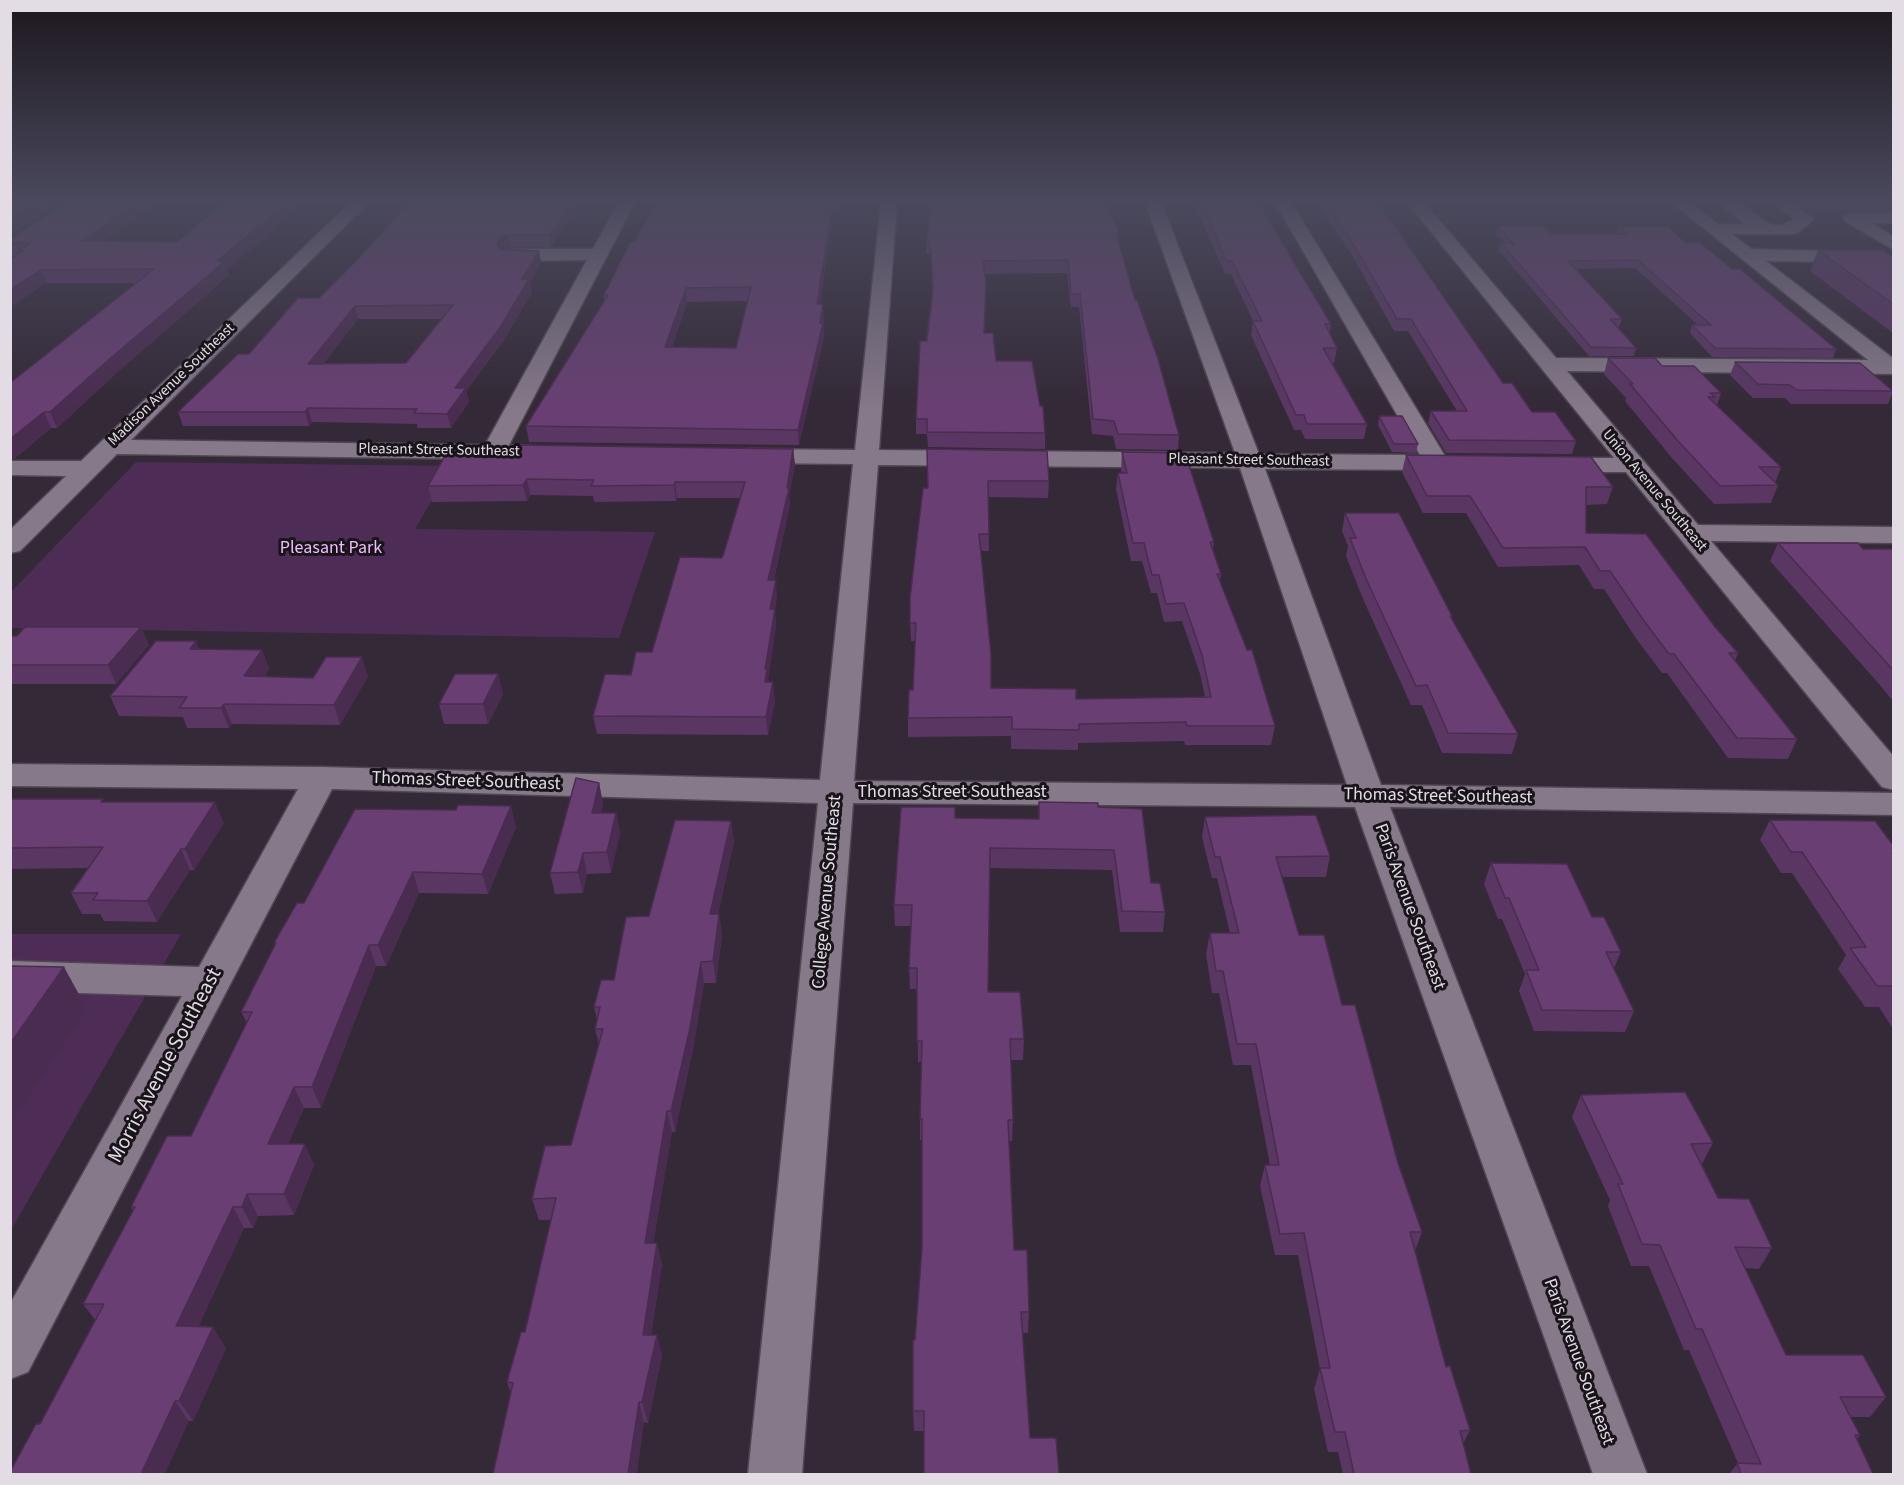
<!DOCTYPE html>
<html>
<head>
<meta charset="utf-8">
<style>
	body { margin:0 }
	#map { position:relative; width:1904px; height:1485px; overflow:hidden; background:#342936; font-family:"Source Sans 3",sans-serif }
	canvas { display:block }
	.frame { position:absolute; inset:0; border:12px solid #e3dce5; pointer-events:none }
</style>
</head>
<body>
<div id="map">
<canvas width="1904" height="1485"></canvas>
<div class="frame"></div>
</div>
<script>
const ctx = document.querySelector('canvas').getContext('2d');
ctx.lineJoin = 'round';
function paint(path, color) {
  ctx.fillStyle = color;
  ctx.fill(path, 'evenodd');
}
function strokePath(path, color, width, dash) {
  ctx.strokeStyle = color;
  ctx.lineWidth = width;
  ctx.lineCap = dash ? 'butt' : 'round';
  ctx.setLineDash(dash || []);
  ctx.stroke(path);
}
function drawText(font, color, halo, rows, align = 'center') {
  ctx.font = font + ' "Source Sans 3",sans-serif';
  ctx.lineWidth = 6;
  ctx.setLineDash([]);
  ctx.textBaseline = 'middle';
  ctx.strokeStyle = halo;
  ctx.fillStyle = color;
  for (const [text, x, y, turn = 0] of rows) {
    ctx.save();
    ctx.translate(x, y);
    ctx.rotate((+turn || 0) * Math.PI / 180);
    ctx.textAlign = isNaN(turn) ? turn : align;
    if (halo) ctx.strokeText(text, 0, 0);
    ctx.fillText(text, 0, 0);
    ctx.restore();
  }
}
const green = new Path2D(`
	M136 462 452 466 415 529 655 532 619 638 11 628V592Z
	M11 934H181L11 1230Z`);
const minor = new Path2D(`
	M351 202H369L131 440 485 445 587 260 510 261 503 259 501 255 503 251 510 249H593L619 202H635L509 445 566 448 569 453 566 458 557 460 117 454 20 551 10 553V530L66 476 10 475V461H81Z
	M881 202H897L879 450 1235 453 1145 202H1161L1259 454 1420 455 1275 202H1291L1445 456 1457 458 1460 463 1457 468 1448 470 1265 469 1381 785 1894 793V815L1390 807 1647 1474H1593L1355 807 853 803 802 1474H748L818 803 332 789 28 1372 10 1379V1304L182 996 10 991V961L199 967 298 789 10 786V764L321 767 820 780 853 464 750 463 741 461 738 456 741 451 750 449 855 450ZM878 465 1240 468 1347 785 854 781Z
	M1407 202H1424L1556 358 1868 360 1671 202H1690L1718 224H1744L1719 202C1724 202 1733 200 1738 202 1759 211 1767 237 1794 219L1772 202H1791L1815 219 1797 233 1791 234H1732L1751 249 1867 252 1869 256 1867 260 1860 262 1766 261 1894 359V374L1567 371 1698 525 1894 527V543L1711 541 1894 757V790L1882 787 1626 472H1554L1545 470 1542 465 1545 460 1554 458H1614Z
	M1852 213H1894V223H1872L1894 237V250L1846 222 1843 218 1846 214Z`);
const wall = new Path2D(`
	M67 202H159L105 241 227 270 229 275 112 377 57 428H51L14 459H10L136 283H46L14 256 10 257V239Z
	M409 202H583L551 247H510L504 249 539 251 541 263 530 282 532 292 504 340 466 391 469 402 451 428H417V424L312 422 309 426H183L178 412 319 298 360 257ZM358 319H442L406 363 323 364Z
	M657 202H839L838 210H834L820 304H823L824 337 799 445 529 442 526 426 604 301V295ZM747 301 736 348 672 347 687 302Z
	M927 202H1107L1119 233 1118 242 1135 300 1179 435 1178 450 1116 449 1113 436 1092 434 1079 307H1071L1067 273 985 274 984 333 996 361 1045 433V449L928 447 927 434H916V419L932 292 931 254H926V242L931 211H927Z
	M1193 202H1258L1331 324 1330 333 1337 348 1334 363H1332L1367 424 1364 439H1305L1301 430H1294L1251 335 1253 321 1231 274H1225Z
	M1316 202H1377L1503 383 1532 412 1576 441 1572 454 1446 453 1428 423 1431 411H1457L1408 331H1394L1352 255Z
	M1795 202H1893V212H1809Z
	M1497 226 1551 234H1617L1619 227 1686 243 1732 269 1836 349 1833 358 1712 357 1690 333 1692 325H1698L1635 268 1575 269 1622 319 1619 327H1617L1636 348 1634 356H1589L1499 251 1501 243H1505L1495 234Z
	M1818 250 1893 257V333L1810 271Z
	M1608 358 1662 366 1721 393 1717 405 1781 467 1775 483 1778 485 1771 503 1714 504 1672 458 1625 401 1626 398 1604 374Z
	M1735 362 1893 391 1888 404H1791L1785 398H1753L1730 375Z
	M1379 416 1418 444 1416 453 1392 452 1378 425Z
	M793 449 795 465 789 496 790 504 774 580 777 597 775 609 776 626 768 679 775 700 768 735 597 734 593 716 652 652 723 556 740 498H677L676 501 594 502 593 496 530 495 527 501 432 502 428 486 510 453Z
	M927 449 1049 481 1048 498 988 497 989 551H981L991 688 1076 699 1205 697 1200 674 1182 621 1164 622 1157 593H1151L1142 561H1131L1116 489 1118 473H1122L1121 469 1122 452 1214 542 1213 550 1221 574 1220 582 1275 726 1271 745H1185L1184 741 1078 743V750L1011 749V736L908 737V718L913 690 915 641H911L910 623 928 488Z
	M1406 455 1613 487 1607 504 1586 505V533L1715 627 1738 653 1735 661 1797 739 1788 759 1728 758 1667 673H1662L1635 637 1604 589H1594L1579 565 1498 567 1466 513H1423L1402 472Z
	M1345 513 1452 616V619L1518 734 1512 754 1442 753 1422 705H1411L1363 599 1346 556 1348 546 1342 531Z
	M1778 543 1863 549H1893V701L1879 684 1770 561Z
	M141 627 149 645 116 684H10V636Z
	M199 649 262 650 269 669 264 677 313 678 368 676 340 725 232 724 229 728H187L183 717 119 716 110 696Z
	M498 674 503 694 488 724H444L439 704Z
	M599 783 603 804 601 813H616L620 833 611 873 587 874 583 893 555 894 550 873Z
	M10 799 104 802 224 823 194 870H190L157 922 104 921 100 914H82L71 893 88 868 10 869Z
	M1039 802 1098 807 1151 883 1165 912 1163 932H1120L1112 870 989 868 988 992 1024 1039 1023 1060H1011L1013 1120 1012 1141H1009L1014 1250 1029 1312 1028 1333H1022L1030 1438 1059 1474 924 1431H914L913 1411 915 1340 922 1248V1140H920V1119L922 1062H918L917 989H910L909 968 911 926H895L894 905 955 818 1038 819Z
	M1205 817 1330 856 1326 877H1282L1299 935 1342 1005 1422 1232 1415 1251 1446 1367 1470 1430 1463 1444 1471 1474H1343L1338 1452H1328L1314 1389 1320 1369 1298 1255H1275L1260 1186 1265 1165H1270L1251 1065H1233L1219 993H1212L1206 954 1210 933H1230L1217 878H1212L1202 837Z
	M1770 820 1893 845V1029L1879 1007H1865L1838 969 1846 955 1792 873H1781L1760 840Z
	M731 821 734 842 718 914H719L722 935 716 983H704L693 1049 675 1132H672L653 1243H657L662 1264 651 1335 662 1356 648 1423 511 1394 507 1382 525 1332 551 1220H539L532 1199 571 1145 599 1044 595 1029 597 1020 594 1007 614 980 649 916Z
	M516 827 488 894 419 893 386 966H376L321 1108H304L288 1144 314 1165 294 1215 258 1216 253 1228H244L198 1327 226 1348 193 1421 40 1424 95 1320 83 1304 133 1211 131 1207 191 1136 247 1023 241 1012 275 945 274 943 304 903Z
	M1491 863 1592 917 1621 952 1614 968 1634 1011 1625 1032 1534 1031 1519 991 1525 974 1502 919H1498L1484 884Z
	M1581 1095 1713 1143 1702 1164 1718 1198 1772 1248 1759 1269 1745 1268 1786 1355 1886 1397 1870 1417H1850L1860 1435 1857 1439 1873 1474H1729L1738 1463 1689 1350H1684L1649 1266H1631L1608 1206 1610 1200 1572 1117Z`);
const shadedWall = new Path2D(`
	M37 202H62L10 235V219Z
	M137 202H159L87 255 82 241Z
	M287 202H306L227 270 229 275 112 377 57 428 50 412 217 261Z
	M573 202H583L551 247 549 235Z
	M833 202 834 210 818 318 817 304Z
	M508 235 510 247 501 250 497 244 499 238Z
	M539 251 541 263 530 282 532 292 504 340 466 391 469 402 451 428 447 414 455 388Z
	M41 270 46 283 10 308V290Z
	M686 288 687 302 667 362 665 347Z
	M823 304 824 337 799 445 798 430 820 323Z
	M355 306 358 319 312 378 308 364Z
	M308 408 312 422 309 426 305 412Z
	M44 412 51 428 14 459H10V439Z
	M793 449 795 465 789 496 790 504 770 597 768 580Z
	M527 479 530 495 527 501 523 485Z
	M675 482 677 498 676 501 674 485Z
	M776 580 777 597 775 609 776 626 768 679 769 687 765 682V669L770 609Z
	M141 627 149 645 116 684 108 665Z
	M196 641 203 660 190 649Z
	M262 650 269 669 251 696 244 676Z
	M362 657 368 676 340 725 334 705Z
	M498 674 503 694 488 724 483 704Z
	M773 682 775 700 768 735 766 717Z
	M224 704 232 724 229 728 221 708Z
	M599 783 603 804 596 834 592 813Z
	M215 802 224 823 194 870 185 849Z
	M511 806 516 827 488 894 482 874Z
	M616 813 620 833 611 873 607 852Z
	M731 821 734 842 713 935 710 914Z
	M181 849 190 870 157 922 147 901Z
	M583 853 587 874 583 893 578 872Z
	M413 872 419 893 386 966 378 945Z
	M719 914 722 935 716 983 713 961Z
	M369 945 376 966 321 1108 312 1087Z
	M701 962 704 983 693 1049 675 1132 671 1111Z
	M64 967 87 1009 10 1123V1044Z
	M294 1087 304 1108 279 1165 268 1144Z
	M667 1111 672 1132 650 1264 645 1243Z
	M305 1144 314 1165 294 1215 284 1194Z
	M247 1194 258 1216 253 1228 242 1207Z
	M233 1207 244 1228 189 1347 176 1326Z
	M657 1243 662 1264 648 1356 643 1335Z
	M213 1327 226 1348 193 1421 179 1401Z
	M657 1335 662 1356 648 1423 642 1402Z
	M175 1401 189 1421 165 1474H141Z
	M639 1402 644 1423 637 1474H628Z`);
const building = new Path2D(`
	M10 202H37L10 219Z
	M67 202H137L82 241 177 242 224 202H287L217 261H225L106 362 50 412H44L10 439V383L154 269 41 270 10 290V259L24 250H19L30 243H10V239Z
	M409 202H573L549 235H508L499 238 497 244 500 249 539 251 522 279H529L501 326 455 388H466L447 414 414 413 417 409 308 408 305 412H178L238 354H249L298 298H319L360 257ZM453 305 406 363 308 364 355 306Z
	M657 202H833L817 304H823L820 323H823L798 430 526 426 608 295H604L630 242H634ZM751 287 736 348 665 347 686 288Z
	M932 202H1107L1119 233H1116L1135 300H1137L1158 359 1179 435 1118 434 1114 421 1093 419 1080 294H1071L1068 260 983 261 986 282 984 333H993L996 361H1032L1040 406H1043L1045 433 927 432V419H916L920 341H927L933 289 930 242H926Z
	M1200 202H1258L1331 324H1325L1337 348H1323L1367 424H1307L1304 415H1296L1253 321H1262L1232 261H1227Z
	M1324 202H1377L1385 212 1503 383H1512L1532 412H1555L1576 441 1449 440 1431 411H1467L1411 319H1397L1354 245Z
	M1497 226H1543L1551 234H1626L1619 227H1668L1686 243 1699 242 1732 269H1740L1836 349 1715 348 1692 325H1711L1638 260 1568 261 1622 319H1610L1636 348 1591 347 1501 243 1514 244Z
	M1818 250H1883L1893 257V304Z
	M1608 358H1655L1662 366H1694L1721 393H1710L1715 397H1708L1781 467H1759L1778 485 1720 486 1678 441 1630 384H1633Z
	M1735 362 1860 363 1893 391 1797 390 1790 385 1758 384Z
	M1379 416H1402L1418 444H1394Z
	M515 445 793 449 787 488H789L768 580H776L770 609H775L765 669H767L765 682H773L766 717 593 716 605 674 631 675 636 652H652L680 557 721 558 723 556 745 482H675L674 485 591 486 594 480 527 479 523 485 428 486 446 454 510 453Z
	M927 449 1047 451 1049 481H988L989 534H979L991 654V688L1076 689V699L1211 697 1202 655 1184 603 1166 604 1159 575H1152L1144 543H1133L1118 473H1127L1122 452 1185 453 1214 542H1210L1221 574H1217L1247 650H1252L1275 726H1187L1186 722 1079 724V730L1012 729V717L908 718 909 690H913L916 623H910V598L923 488H928Z
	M1406 455 1591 457 1613 487H1586V533L1646 534 1715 627 1738 653H1729L1797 739 1737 738 1674 654H1669L1642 618 1610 571H1600L1585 547 1503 548 1470 496H1427Z
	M1345 513H1399L1452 616H1450L1518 734 1448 733 1427 685 1416 686 1367 581 1350 538H1356Z
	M1778 543H1858L1863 549H1893V670Z
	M25 627H141L108 665H10V636H17Z
	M156 641H196L190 649 262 650 244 676 313 678 326 657H362L334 705 224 704 221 708H179L187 697 110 696Z
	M455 674H498L483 704H439Z
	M576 778 599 783 592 813H616L607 852 583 853 578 872 550 873Z
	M10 799H103L101 802H215L185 849H181L147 901 93 900 98 893H71L103 847 10 848Z
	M1039 802 1098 803V807L1142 809 1151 883H1160L1165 912 1122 911 1114 850 990 848 988 992H1020L1024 1039H1010L1013 1120H1008L1014 1250H1027L1029 1312H1021L1030 1438H1056L1059 1474H924V1411H913V1340H915L922 1248V1119H920L922 1041H917V968H909L912 905H894L901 807H955V818L1039 819Z
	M458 805 511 806 482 874 413 872 378 945H369L312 1087H294L268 1144H305L284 1194H247L242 1207H233L176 1326 213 1327 179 1401H175L141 1474H10V1472L36 1424H40L104 1304H83L135 1207H131L167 1136H191L252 1012H241L276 943H274L297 903H304L355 809 456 810Z
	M1316 815 1330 856 1276 857 1299 935H1324L1342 1005H1355L1398 1163 1422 1232H1410L1446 1367 1450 1366 1470 1430 1460 1431 1471 1474H1354L1345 1432H1335L1320 1368H1330L1304 1233 1280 1234 1265 1165H1279L1256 1044H1237L1223 971H1216L1210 933H1239L1220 857H1215L1205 817Z
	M675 820 731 821 710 914H719L713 961 701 962 690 1028 671 1111H667L645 1243H657L643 1335H657L642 1402H639L628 1474H493L513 1383 507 1382 521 1332H525L556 1198 532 1199 545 1146 571 1145 603 1029H595L600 1007H594L601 980H614L626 917 649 916Z
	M1770 820 1875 821 1893 845V853H1892L1893 855V988L1892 986H1877L1850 948 1866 947 1802 852H1791Z
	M1491 863 1567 864 1592 917H1604L1621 952H1606L1634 1011 1542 1010 1526 970H1539L1509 898H1505Z
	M10 966 64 967 10 1044Z
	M1685 1092 1713 1143 1691 1144 1718 1198 1749 1199 1772 1248 1735 1247 1786 1355H1863L1886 1397H1840L1860 1435H1855L1873 1474H1741L1737 1463 1761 1464 1702 1329H1696L1660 1245 1642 1244 1618 1184H1623L1581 1095Z`);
const farStreetnames = [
	["Madison Avenue Southeast",172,385,-44],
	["Pleasant Street Southeast",439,451,1],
	["Pleasant Street Southeast",1249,461,1],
	["Union Avenue Southeast",1654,491,50]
];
const parkNames = [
	["Pleasant Park",331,549]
];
const streetNames = [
	["Thomas Street Southeast",466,782,2],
	["Thomas Street Southeast",952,793],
	["Thomas Street Southeast",1438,797,1],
	["College Avenue Southeast",828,892,-85],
	["Paris Avenue Southeast",1409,907,70],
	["Paris Avenue Southeast",1578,1362,70]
];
const nearStreetnames = [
	["Morris Avenue Southeast",166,1066,-62]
];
paint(green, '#4d2d55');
strokePath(minor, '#504752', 3);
paint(minor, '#867989');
paint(wall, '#5a3663');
paint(shadedWall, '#4a2c50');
paint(building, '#693f73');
strokePath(building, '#4a2c50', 1.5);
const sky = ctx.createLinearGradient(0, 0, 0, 410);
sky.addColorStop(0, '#1d171e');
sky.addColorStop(0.49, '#4a495d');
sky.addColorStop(1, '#4a495d00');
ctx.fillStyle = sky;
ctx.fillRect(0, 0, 1904, 410);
drawText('15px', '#e3dce5', '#19141a', farStreetnames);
drawText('18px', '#f0bdfc', '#19141a', parkNames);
drawText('18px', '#e3dce5', '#19141a', streetNames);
drawText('21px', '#e3dce5', '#19141a', nearStreetnames);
</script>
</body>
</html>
